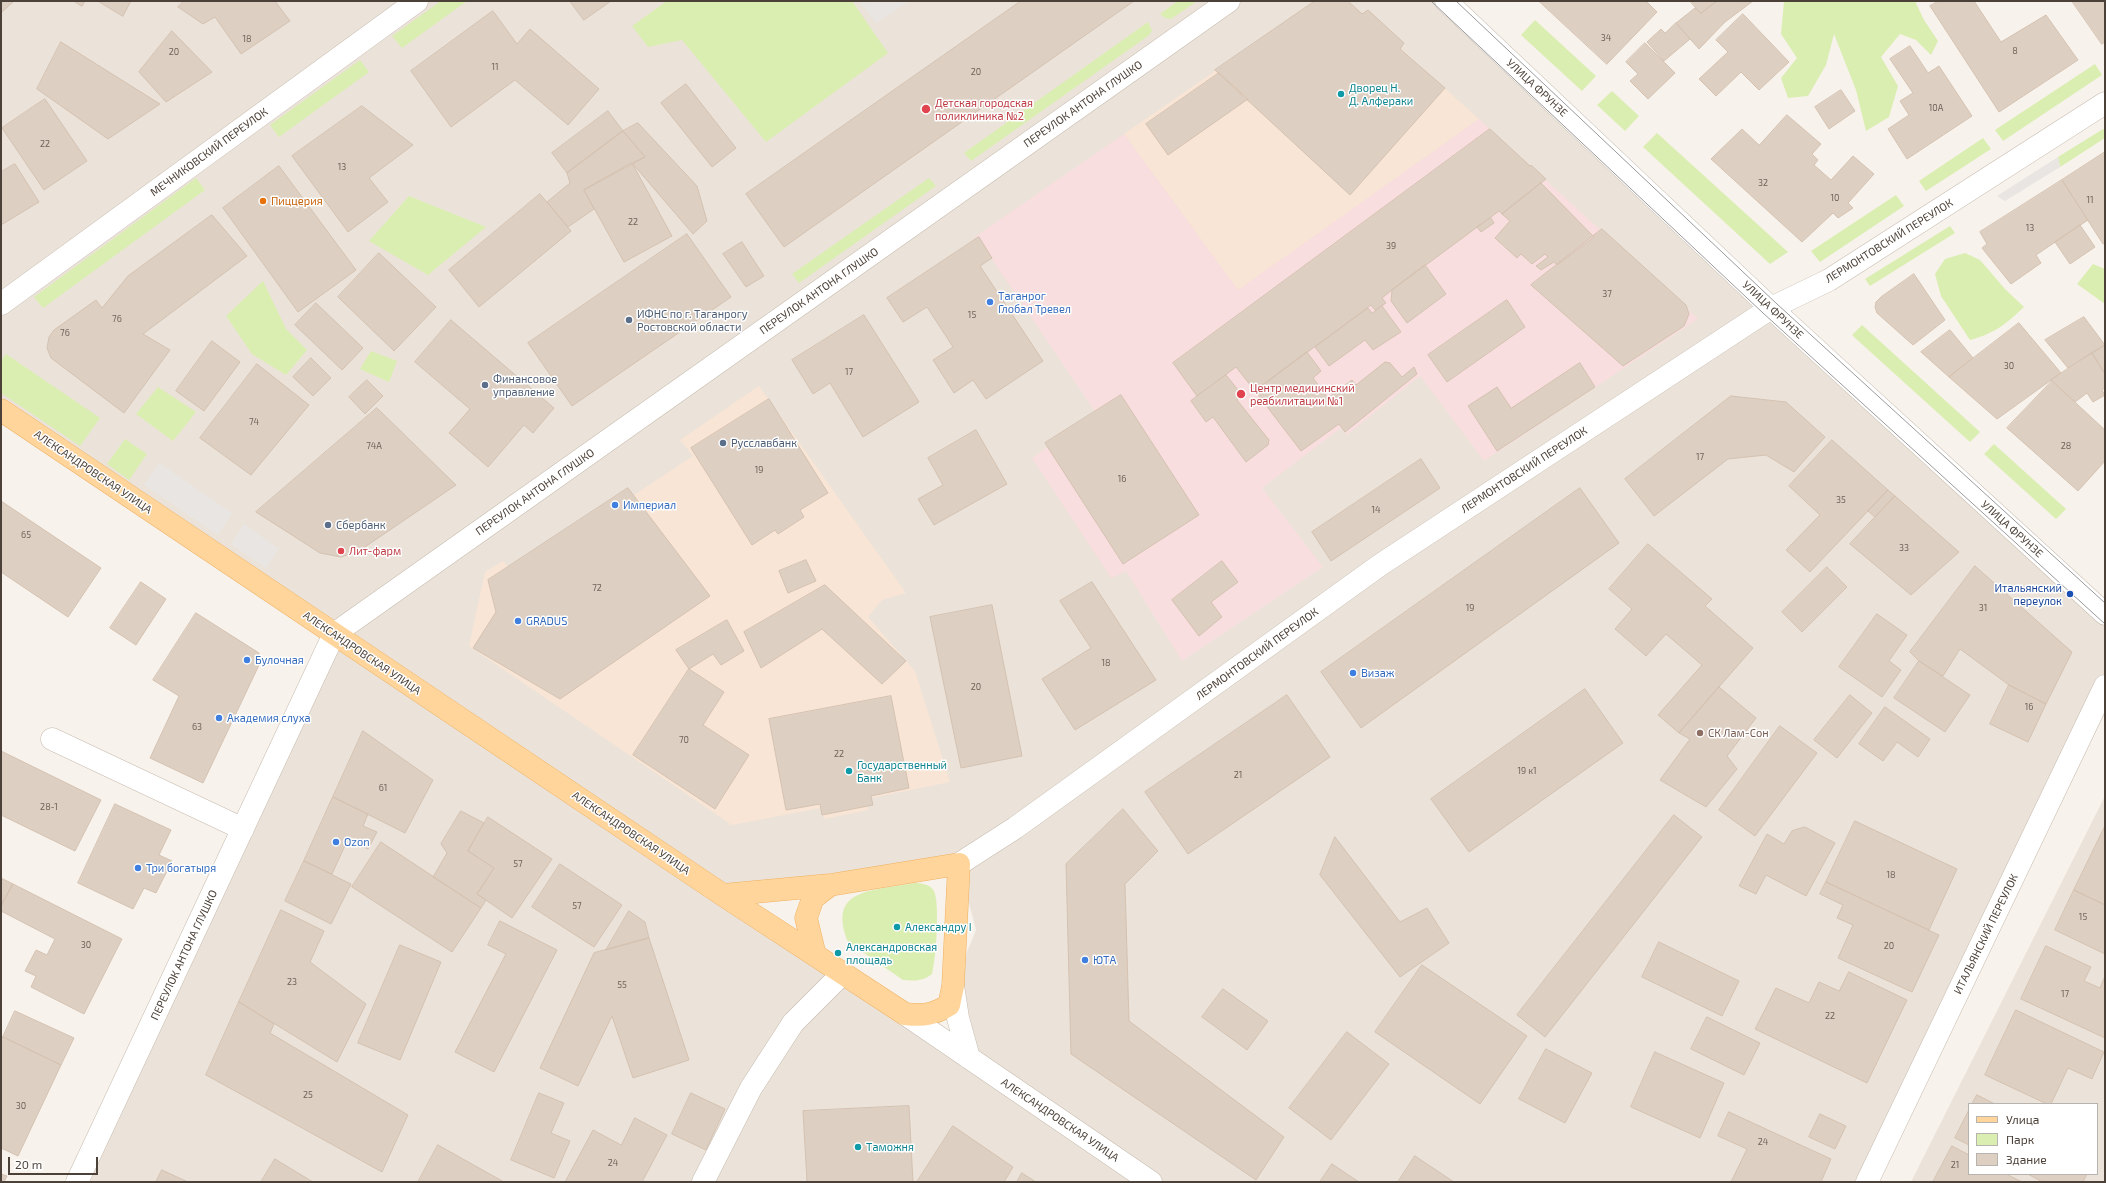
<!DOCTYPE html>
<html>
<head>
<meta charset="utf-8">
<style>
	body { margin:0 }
	#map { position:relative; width:2106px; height:1183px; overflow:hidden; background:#f7f2eb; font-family:"Exo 2",sans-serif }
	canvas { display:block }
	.frame { position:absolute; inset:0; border:2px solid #4c4138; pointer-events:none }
	.legend { position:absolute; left:1968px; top:1103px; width:130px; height:72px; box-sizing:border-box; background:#fff; border:1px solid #b7b3af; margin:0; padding:5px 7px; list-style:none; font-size:12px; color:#4c4138 }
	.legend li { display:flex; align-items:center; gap:8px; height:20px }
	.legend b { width:20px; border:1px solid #b7b3af }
	.scale { position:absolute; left:8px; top:1157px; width:90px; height:18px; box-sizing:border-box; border:2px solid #4c4138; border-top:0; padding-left:5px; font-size:12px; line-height:14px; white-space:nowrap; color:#4c4138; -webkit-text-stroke:3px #fff; paint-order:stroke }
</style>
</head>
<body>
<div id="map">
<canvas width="2106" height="1183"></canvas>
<div class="frame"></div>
<ul class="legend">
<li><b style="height:5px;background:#ffd59c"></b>Улица</li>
<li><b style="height:11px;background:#dbeeb1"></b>Парк</li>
<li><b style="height:11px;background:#ddcfc2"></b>Здание</li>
</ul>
<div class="scale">20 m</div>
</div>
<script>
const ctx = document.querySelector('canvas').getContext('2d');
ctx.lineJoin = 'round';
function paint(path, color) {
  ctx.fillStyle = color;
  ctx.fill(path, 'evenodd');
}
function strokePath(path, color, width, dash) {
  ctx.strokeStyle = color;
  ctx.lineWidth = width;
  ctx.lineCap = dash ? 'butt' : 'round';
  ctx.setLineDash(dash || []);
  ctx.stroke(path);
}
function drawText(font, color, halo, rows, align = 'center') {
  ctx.font = font + ' "Exo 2",sans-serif';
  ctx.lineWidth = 3;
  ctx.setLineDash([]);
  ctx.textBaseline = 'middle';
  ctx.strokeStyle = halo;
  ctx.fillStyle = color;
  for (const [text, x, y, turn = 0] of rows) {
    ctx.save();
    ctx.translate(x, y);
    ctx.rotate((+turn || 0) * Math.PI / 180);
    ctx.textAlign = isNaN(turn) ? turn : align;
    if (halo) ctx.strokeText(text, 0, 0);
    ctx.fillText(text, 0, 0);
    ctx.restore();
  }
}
const residential = new Path2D(`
	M1 1H1446L2105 614V686L1867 1182H77L334 634 1 410ZM959 865 976 930 953 986 969 1057 723 895 832 873Z
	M2105 796V1182H1911ZM1969 1104H2097V1174H1969Z`);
const commercial = new Path2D(`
	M1316 1H1348L1479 119 1238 291 1124 134Z
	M759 386 906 593 882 600 868 617 915 671 950 782 866 799 868 810 824 819 820 808 732 825 469 646 485 572 503 561 515 574 693 456 680 440Z`);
const medical = new Path2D(`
	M1479 119 1698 319 1484 461 1420 376 1347 435 1341 428 1262 488 1323 567 1182 661 1126 571 1111 578 1032 458 1096 413 976 236 1124 134 1238 290Z`);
const green = new Path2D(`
	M441 1H467L402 48 392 36Z
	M667 1H852L888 53 766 142 682 40 648 47 632 26Z
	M1178 1H1197L1171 19 1165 18 1160 14Z
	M1784 1H1915L1924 20 1938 41 1931 55 1916 40 1900 34 1881 57 1898 86 1889 117 1866 131 1856 90 1834 34 1826 65 1808 96 1788 98 1781 78 1797 58 1781 34Z
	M1535 20 1596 76 1582 91 1521 35Z
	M1148 22 1152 31 1148 36 971 161 964 153Z
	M360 60 369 72 279 137 270 125Z
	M2095 64 2102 75 2003 141 1995 130Z
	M1612 91 1639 116 1625 131 1597 105Z
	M2103 129 2105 130V138L2060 167 2058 157Z
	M1657 133 1788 252 1770 264 1643 147Z
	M1983 138 1991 149 1926 191 1919 181Z
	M196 178 205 190 43 308 34 297Z
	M929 178 936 186 799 283 792 274Z
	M1896 195 1904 206 1820 262 1811 251Z
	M409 196 486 227 428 275 369 241Z
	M1950 226 1955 233 1870 286 1865 279Z
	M1965 253 1980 260 2005 289 2024 307C2005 325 1995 333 1970 340L1941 296 1935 274 1945 259Z
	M2093 264 2105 269V304L2077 284Z
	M263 281 286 329 307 350 286 375 252 354 226 316Z
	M1862 325 1980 432 1970 442 1854 337 1852 335Z
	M371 351 397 361 389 382 360 369Z
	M6 354 100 418 80 446 1 393V361Z
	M158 387 196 412 173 441 136 414Z
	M125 439 147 454 129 480 107 464Z
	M1994 444 2066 509 2056 519 1984 454Z
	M914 883C921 883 930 884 934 891 940 903 936 959 932 974 923 981 915 981 903 980L848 942C826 887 875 891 914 883Z`);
const parking = new Path2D(`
	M859 1H910L876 23Z
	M2058 157 2060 167 2005 201 1997 196Z
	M159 463 232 513 218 535 144 485Z
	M244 524 279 549 266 568 231 544Z`);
const building = new Path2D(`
	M1 1H14L1 13Z
	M74 1H85L82 6Z
	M98 1H131L123 16Z
	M184 1H275L290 21 241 54 215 17 203 24 178 7Z
	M570 1H611L584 20Z
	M1021 1H1134L784 247 746 194Z
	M1315 1H1348L1362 14 1368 10 1404 43 1400 49 1445 88 1350 195 1215 70Z
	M1539 1H1646L1657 12 1607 64Z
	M1690 1H1717L1701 13Z
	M1717 1H1753L1725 22 1699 49 1676 23 1695 8 1701 13Z
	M1939 1H1974L2001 42 2046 15 2078 60 1999 112 1930 6Z
	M2072 1H2105V42L2102 44Z
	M493 11 517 44 530 29 599 89 568 125 515 80 451 127 411 71Z
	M1743 14 1789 62 1759 90 1741 72 1716 96 1699 79 1728 52 1716 40Z
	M1676 23 1690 39 1664 61 1647 42 1661 29 1665 33Z
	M172 31 212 72 166 102 139 72Z
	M61 42 160 104 108 139 37 89Z
	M1645 43 1675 73 1648 99 1630 81 1638 74 1626 62Z
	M1910 46 1928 73 1939 66 1972 116 1907 159 1888 129 1909 115 1900 101 1913 93 1890 59Z
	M1219 73 1248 99 1168 155 1146 124Z
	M686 84 736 148 712 167 661 103Z
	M1841 90 1855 111 1829 129 1815 107Z
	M45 99 87 161 44 190 2 128Z
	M362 106 413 145 369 178 388 202 348 232 292 156Z
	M608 111 623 131 567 173 552 153Z
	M1787 115 1821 144 1812 154 1818 160 1814 165 1831 180 1853 156 1874 174 1848 203 1853 208 1838 218 1833 213 1802 242 1711 159 1742 129 1759 145Z
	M638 123 697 186 707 221 693 234 632 163 645 157 623 131Z
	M1490 129 1530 166 1531 165 1546 179 1502 214 1499 211 1392 290 1382 298 1386 303 1375 310 1371 305 1255 391 1236 367 1197 396 1173 363Z
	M623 131 645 157 584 190 594 209 568 227 547 202 570 183 567 173Z
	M2105 152V243L2103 244 2062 180Z
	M632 163 672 236 624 262 584 190Z
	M15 164 39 202 1 225V172Z
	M279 166 356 270 298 312 223 208Z
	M2062 180 2088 220 2036 255 2041 263 2011 284 1982 248 1987 244 1980 232Z
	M1541 183 1594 237 1557 265 1554 262 1541 270 1536 266 1548 257 1545 254 1532 264 1521 254 1517 258 1495 238 1510 221 1502 214Z
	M540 194 571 231 479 307 449 270Z
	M212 215 247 256 143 334 170 350 124 413 51 358 47 348 49 337 54 330 96 300 102 308 128 276Z
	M1491 218 1494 223 1481 232 1477 227Z
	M2080 225 2095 247 2070 264 2055 242Z
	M1602 229 1686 305 1689 314 1684 326 1623 366 1531 285Z
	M687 234 731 297 572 406 528 343Z
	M979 237 992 258 980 266 1043 361 986 399 973 380 954 393 933 360 953 347 927 307 903 322 887 298Z
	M742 242 764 276 746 287 723 254Z
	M379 253 436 307 394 351 338 297Z
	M1425 265 1446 294 1407 323 1391 301 1392 290Z
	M1914 274 1945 320 1913 345 1877 313 1875 307 1876 302 1881 297Z
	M1507 300 1525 327 1447 382 1428 355Z
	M316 303 363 348 342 370 295 325Z
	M1382 306 1401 332 1373 350 1365 340 1329 366 1315 347 1368 308 1372 313Z
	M864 315 919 402 863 437 830 383 813 394 792 360Z
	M2084 317 2105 345 2068 368 2045 340Z
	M451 320 554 408 533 433 524 425 488 467 449 433 470 409 415 362Z
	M2019 323 2061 373 1997 419 1949 377Z
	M1950 330 1973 358 1949 377 1921 352Z
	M212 341 240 362 204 411 176 391Z
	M2105 345V374L2092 353Z
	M1307 352 1321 371 1313 378 1328 398 1352 380 1356 385 1385 362 1390 363 1402 377 1414 367 1417 374 1345 432 1339 424 1301 451 1255 391Z
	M2092 353 2105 374V388L2102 390 2105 395 2093 402 2087 393 2075 402 2051 380Z
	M311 358 331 378 313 396 293 377Z
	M1580 363 1595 387 1497 451 1468 406 1497 387 1511 408Z
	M257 364 309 405 251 475 200 438Z
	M1226 375 1242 395 1237 400 1269 440 1268 445 1246 462 1213 417 1206 422 1191 401Z
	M367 380 383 396 365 414 349 397Z
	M2052 381 2105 430V461L2078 491 2007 428Z
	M1121 395 1199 515 1123 564 1045 443Z
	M1731 396 1786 402 1825 437 1794 472 1766 455 1728 459 1654 516 1625 479Z
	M769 399 828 493 800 510 804 517 778 534 775 530 752 545 691 448Z
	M377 408 456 485 359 551 341 557 320 553 256 512Z
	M976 430 1007 484 934 525 918 499 943 485 928 458Z
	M1832 440 1888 490 1810 572 1786 550 1820 515 1789 486Z
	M1421 459 1440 488 1331 561 1312 532Z
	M628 488 710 596 560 699 473 648 496 612 488 580Z
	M1580 488 1619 543 1361 728 1321 672Z
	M1888 490 1895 496 1875 517 1868 511Z
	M1895 496 1959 552 1911 595 1850 544Z
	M1 501 101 568 68 617 1 572Z
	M1648 544 1712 599 1705 606 1753 648 1679 733 1658 715 1702 665 1666 634 1646 656 1615 629 1632 609 1609 589Z
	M806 560 816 581 788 593 779 571Z
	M1222 561 1238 582 1211 602 1222 617 1199 636 1172 600Z
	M1975 566 2072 652 2046 704 2009 685 1960 649 1943 676 1919 661 1910 652Z
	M1827 567 1847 587 1802 632 1782 612Z
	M141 582 166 599 136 645 110 628Z
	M1092 582 1156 680 1075 730 1042 679 1091 648 1060 601Z
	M825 585 906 661 882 684 822 629 761 668 744 632Z
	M992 605 1022 756 961 768 930 617Z
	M196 613 259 653 260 663 203 783 150 758 179 696 153 680Z
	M1877 614 1907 635 1889 661 1901 670 1882 697 1839 667Z
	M727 620 744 651 721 665 713 654 689 669 676 650Z
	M1919 661 1970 695 1945 732 1894 698Z
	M689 669 724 692 703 725 749 755 715 809 633 755Z
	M2009 685 2046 704 2028 742 1990 724Z
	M1719 687 1756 718 1727 756 1737 769 1706 807 1660 780 1690 739 1679 733Z
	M1585 689 1623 743 1469 852 1431 799Z
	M1287 695 1330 757 1188 854 1145 792Z
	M1850 695 1872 713 1837 758 1814 740Z
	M891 696 909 788 871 796 873 805 822 815 820 804 786 810 769 719Z
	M1885 707 1930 739 1918 757 1897 742 1883 761 1859 744Z
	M1780 726 1817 753 1755 836 1719 810Z
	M363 731 433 780 405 833 333 797Z
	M1 751 101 800 75 851 1 815Z
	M333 797 368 814 363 826 377 832 368 849 348 839 332 874 304 861Z
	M115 804 171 830 159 855 172 861 156 893 144 888 133 909 78 883Z
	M1123 809 1158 851 1125 884 1129 1021 1284 1137 1256 1180 1071 1054 1066 864Z
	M461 811 484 823 468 851 494 868 477 894 486 900 481 908 433 877 447 853 441 844Z
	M1674 815 1702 837 1545 1037 1517 1015Z
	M488 817 552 859 512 918 477 894 494 868 468 851Z
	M1855 821 1957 869 1929 930 1826 882Z
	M2105 826V905L2074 890Z
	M1805 827 1835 843 1806 896 1766 875 1756 894 1739 886 1767 834 1784 844 1792 831Z
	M1335 837 1400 922 1427 908 1449 943 1400 977 1320 875Z
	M381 842 481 908 452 952 352 887Z
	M304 861 351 884 331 924 285 901Z
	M560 864 622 905 594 947 532 907Z
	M1 878 13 884 1 906Z
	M1826 882 1939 935 1912 992 1838 958 1853 925 1837 918 1843 905 1820 894Z
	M13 884 122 939 84 1014 31 987 36 976 25 971 36 950 47 955 55 939 1 911V906Z
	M2074 890 2105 905V954L2055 930Z
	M281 910 324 931 310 962 366 1004 337 1062 239 1002Z
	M629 911 645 922 649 938 606 950Z
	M500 921 557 950 494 1072 455 1052 506 954 488 945Z
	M649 938 689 1060 633 1078 612 1016 578 1086 540 1068 594 953Z
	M1659 942 1739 981 1722 1016 1642 977Z
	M400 945 441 962 400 1060 358 1043Z
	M2046 946 2091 967 2084 981 2100 988 2105 976V1038L2021 999Z
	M1422 965 1527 1036 1480 1104 1375 1032Z
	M1849 972 1907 1000 1867 1083 1755 1029 1776 988 1809 1003 1819 982 1839 991Z
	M1223 989 1268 1021 1247 1050 1202 1017Z
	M239 1002 274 1024 270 1033 408 1115 382 1172 206 1075Z
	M2016 1010 2104 1052 2092 1079 2068 1068 2051 1104H2047L1985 1075Z
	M15 1011 74 1038 61 1065 3 1037Z
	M1707 1017 1760 1043 1744 1075 1691 1049Z
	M1347 1032 1389 1064 1331 1140 1289 1108Z
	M3 1037 61 1065 18 1156 1 1148V1041Z
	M1546 1049 1592 1073 1565 1123 1519 1099Z
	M1655 1052 1724 1083 1700 1138 1631 1107Z
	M539 1093 564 1103 551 1133 570 1141 554 1178 511 1160Z
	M691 1093 725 1109 706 1150 672 1134Z
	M1977 1095 1995 1104H1972Z
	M909 1106 913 1182H807L803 1111Z
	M1969 1110V1145L1955 1138Z
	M1729 1112 1831 1159 1821 1182H1731L1747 1149 1718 1136Z
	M1820 1114 1846 1126 1835 1149 1809 1137Z
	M635 1118 667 1135 642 1182H565L593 1130 621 1145Z
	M953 1126 1013 1167 1004 1182H917Z
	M438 1145 504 1182H418Z
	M1952 1146 1969 1155V1174H2006L2022 1182H1933Z
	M1415 1156 1454 1182H1398Z
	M275 1159 313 1182H261Z
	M1332 1164 1359 1182H1320Z
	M162 1170 188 1182H156Z
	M1022 1173 1036 1182H1017Z
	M1 1174 7 1176 4 1182H1Z
	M2028 1174H2087L2083 1182H2043Z`);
const minor = new Path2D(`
	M1446 1 1771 308 2105 614
	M1 304 417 1
	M52 739 243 829
	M959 864 1015 828 1380 565 1771 308 1829 280 2105 103
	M953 986 958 1018 969 1058
	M905 1014 1151 1182
	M77 1182 334 634 1229 1
	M703 1182 751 1088 793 1023 843 973
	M1867 1182 2105 686`);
const major = new Path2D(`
	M1 410 723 895 905 1014C923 1016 933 1015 949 1005L953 986 959 864 830 885 723 895
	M815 955 806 918 813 898 830 885`);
const tram = new Path2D(`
	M1431 1 1763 313 2105 624
	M1456 1 1777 304 2105 603`);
const markers = [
	[1341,94,4,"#0f9aa8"],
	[926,109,5,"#e0444e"],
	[263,201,4,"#e8710a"],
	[990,302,4,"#3f7fe0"],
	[629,320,4,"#5c6f8a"],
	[485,385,4,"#5c6f8a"],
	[1241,394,5,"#e0444e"],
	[723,443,4,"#5c6f8a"],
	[615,505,4,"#3f7fe0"],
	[328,525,4,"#5c6f8a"],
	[341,551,4,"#e0444e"],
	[2070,594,4,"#1a4fb4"],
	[518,621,4,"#3f7fe0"],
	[247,660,4,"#3f7fe0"],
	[1353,673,4,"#3f7fe0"],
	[219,718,4,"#3f7fe0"],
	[1700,733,4,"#8d6e63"],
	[849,771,4,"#0f9aa8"],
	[336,842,4,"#3f7fe0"],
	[138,868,4,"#3f7fe0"],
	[897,927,4,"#0f9aa8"],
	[838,953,4,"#0f9aa8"],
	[1085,960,4,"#3f7fe0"],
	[858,1147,4,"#0f9aa8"]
];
const numberNames = [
	["34",1606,38],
	["18",247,39],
	["8",2015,51],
	["20",174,52],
	["11",495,67],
	["20",976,72],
	["10А",1936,108],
	["22",45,144],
	["13",342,167],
	["32",1763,183],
	["10",1835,198],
	["11",2090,200],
	["22",633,222],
	["13",2030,228],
	["39",1391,246],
	["37",1607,294],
	["15",972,315],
	["76",117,319],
	["76",65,333],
	["30",2009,366],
	["17",849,372],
	["74",254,422],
	["74А",374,446],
	["28",2066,446],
	["17",1700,457],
	["19",759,470],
	["16",1122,479],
	["35",1841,500],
	["14",1376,510],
	["65",26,535],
	["33",1904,548],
	["72",597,588],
	["19",1470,608],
	["31",1983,608],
	["18",1106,663],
	["20",976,687],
	["16",2029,707],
	["63",197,727],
	["70",684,740],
	["22",839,754],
	["19 к1",1527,771],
	["21",1238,775],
	["61",383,788],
	["28-1",49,807],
	["57",518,864],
	["18",1891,875],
	["57",577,906],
	["15",2083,917],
	["30",86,945],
	["20",1889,946],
	["23",292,982],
	["55",622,985],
	["17",2065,994],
	["22",1830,1016],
	["25",308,1095],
	["30",21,1106],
	["24",1763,1142],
	["24",613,1163],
	["21",1955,1165]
];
const cultureNames = [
	["Дворец Н.",1349,88],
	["Д. Алфераки",1349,101],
	["Государственный",857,765],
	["Банк",857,778],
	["Александру I",905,927],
	["Александровская",846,947],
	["площадь",846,960],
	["Таможня",866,1147]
];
const streetNames = [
	["УЛИЦА ФРУНЗЕ",1537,88,43],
	["ПЕРЕУЛОК АНТОНА ГЛУШКО",1083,104,-35],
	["МЕЧНИКОВСКИЙ ПЕРЕУЛОК",209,152,-36],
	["ЛЕРМОНТОВСКИЙ ПЕРЕУЛОК",1889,241,-32],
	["ПЕРЕУЛОК АНТОНА ГЛУШКО",819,291,-35],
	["УЛИЦА ФРУНЗЕ",1773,310,43],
	["ЛЕРМОНТОВСКИЙ ПЕРЕУЛОК",1524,470,-33],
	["АЛЕКСАНДРОВСКАЯ УЛИЦА",93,472,34],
	["ПЕРЕУЛОК АНТОНА ГЛУШКО",535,492,-35],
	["УЛИЦА ФРУНЗЕ",2012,529,42],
	["АЛЕКСАНДРОВСКАЯ УЛИЦА",362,653,34],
	["ЛЕРМОНТОВСКИЙ ПЕРЕУЛОК",1257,654,-36],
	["АЛЕКСАНДРОВСКАЯ УЛИЦА",631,833,34],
	["ИТАЛЬЯНСКИЙ ПЕРЕУЛОК",1986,934,-64],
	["ПЕРЕУЛОК АНТОНА ГЛУШКО",184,955,-65],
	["АЛЕКСАНДРОВСКАЯ УЛИЦА",1060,1120,34]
];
const healthNames = [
	["Детская городская",935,103],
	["поликлиника №2",935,116],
	["Центр медицинский",1250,388],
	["реабилитации №1",1250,401],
	["Лит-фарм",349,551]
];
const foodNames = [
	["Пиццерия",271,201]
];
const shopNames = [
	["Таганрог",998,296],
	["Глобал Тревел",998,309],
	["Империал",623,505],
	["GRADUS",526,621],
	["Булочная",255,660],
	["Визаж",1361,673],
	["Академия слуха",227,718],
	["Ozon",344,842],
	["Три богатыря",146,868],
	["ЮТА",1093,960]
];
const serviceNames = [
	["ИФНС по г. Таганрогу",637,314],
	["Ростовской области",637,327],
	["Финансовое",493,379],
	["управление",493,392],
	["Русславбанк",731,443],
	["Сбербанк",336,525]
];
const transitNames = [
	["Итальянский",2062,588],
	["переулок",2062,601]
];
const educationNames = [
	["СК Лам-Сон",1708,733]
];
paint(residential, '#ebe3d9');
paint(commercial, '#f9e5d5');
paint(medical, '#f8dede');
paint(green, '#dbeeb1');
paint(parking, '#e8e5e2');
paint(building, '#ddcfc2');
strokePath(building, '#d5c2b1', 1);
strokePath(minor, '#c7bbaf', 23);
strokePath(major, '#efb160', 23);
strokePath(minor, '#fff', 22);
strokePath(major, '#ffd59c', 22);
strokePath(tram, '#9a9a9a', 1);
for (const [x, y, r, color] of markers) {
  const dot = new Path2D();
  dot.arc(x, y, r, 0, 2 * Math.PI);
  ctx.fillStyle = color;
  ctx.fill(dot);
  strokePath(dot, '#fff', 1.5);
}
drawText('9px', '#70645a', null, numberNames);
drawText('11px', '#0d838f', '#fff', cultureNames, 'left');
drawText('11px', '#4c4138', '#fff', streetNames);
drawText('11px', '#be3a42', '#fff', healthNames, 'left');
drawText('11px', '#c56008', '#fff', foodNames, 'left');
drawText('11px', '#366cbe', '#fff', shopNames, 'left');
drawText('11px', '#4e5e75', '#fff', serviceNames, 'left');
drawText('11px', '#164399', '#fff', transitNames, 'right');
drawText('11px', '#785e54', '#fff', educationNames, 'left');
</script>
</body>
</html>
